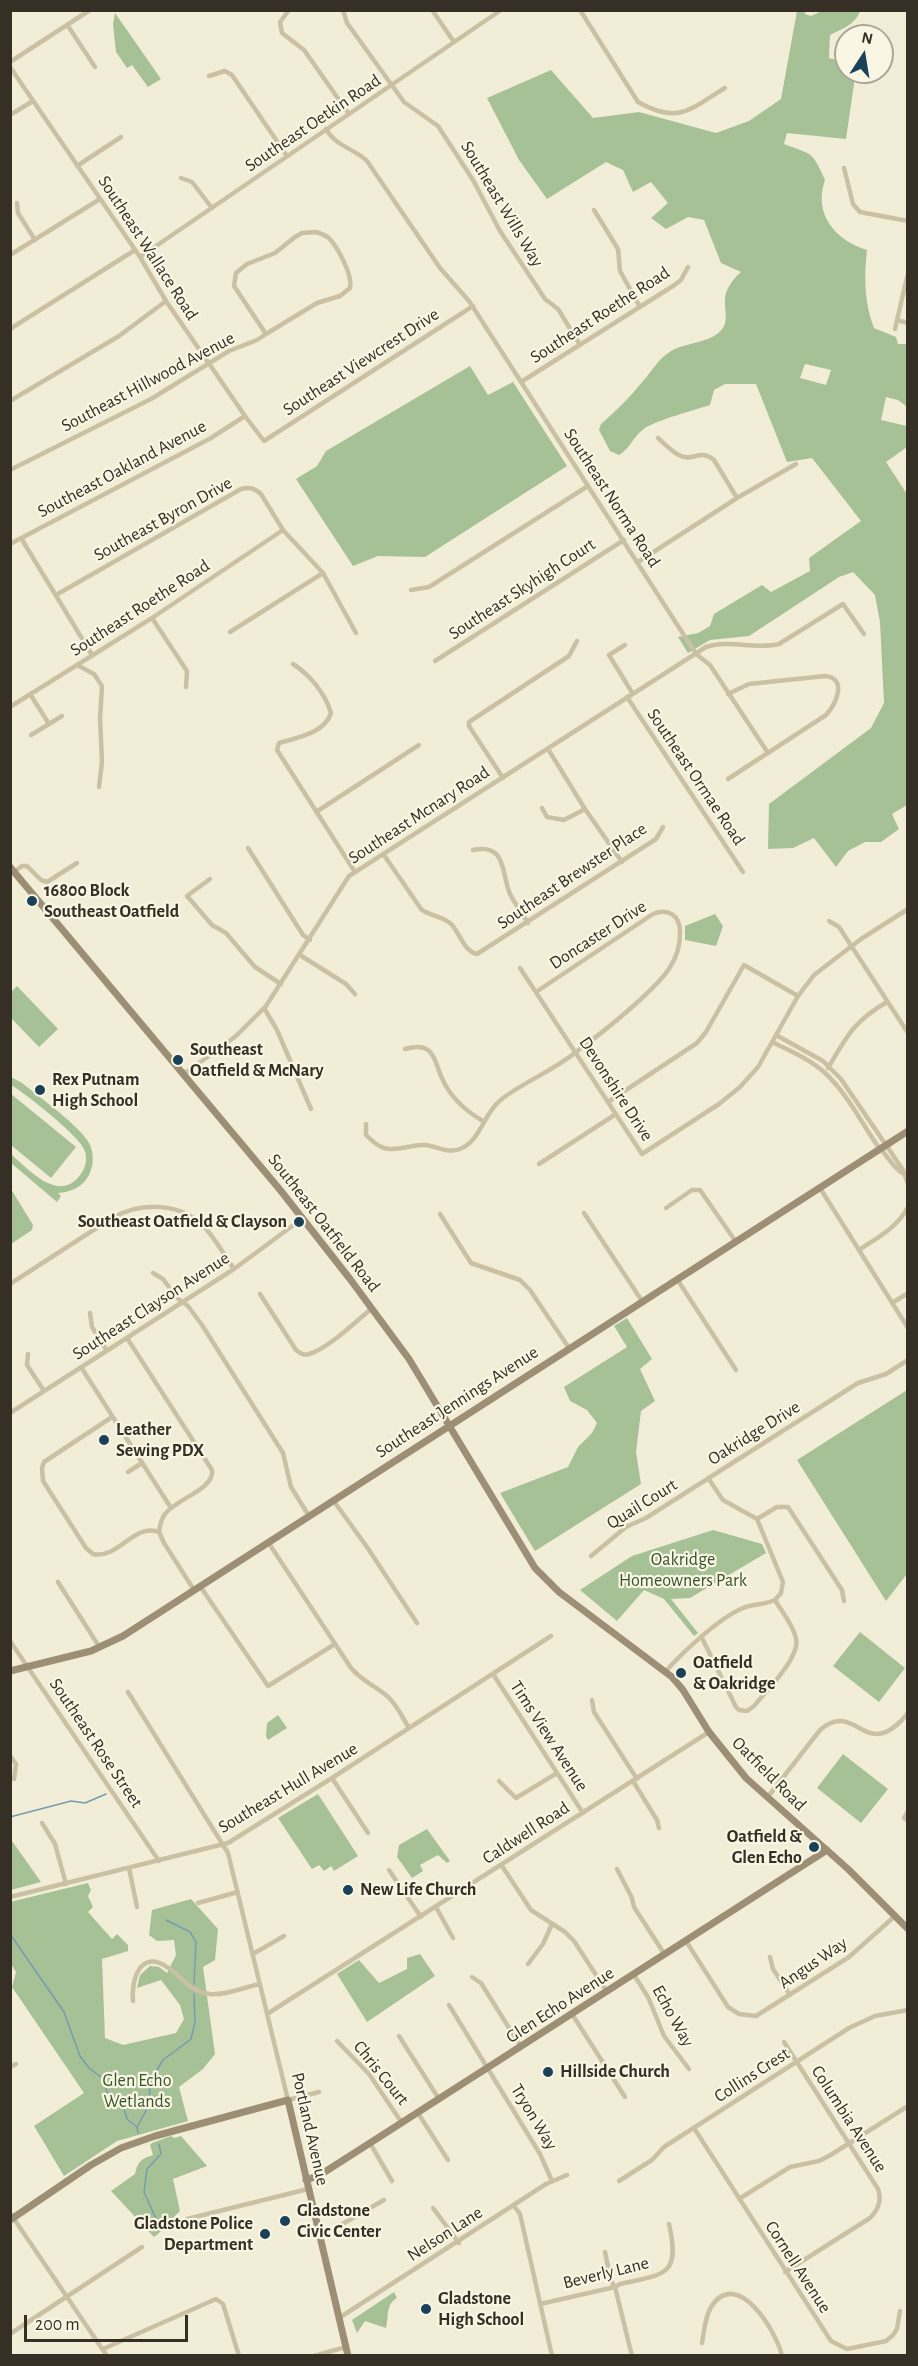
<!DOCTYPE html>
<html>
<head>
<meta charset="utf-8">
<style>
	body { margin:0 }
	#map { position:relative; width:918px; height:2366px; overflow:hidden; background:#f2edd7; font-family:"Alegreya Sans",sans-serif }
	canvas { display:block }
	.frame { position:absolute; inset:0; border:12px solid #352f25; pointer-events:none }
	.north { position:absolute; left:834px; top:24px; width:60px; height:60px; box-sizing:border-box; background:#f9f6e4; border:2px solid #aba698; border-radius:50%; rotate:12deg; font-size:16px; font-weight:700; line-height:24px; text-align:center; color:#352f25 }
	.north::after { content:''; display:block; margin:auto; width:21px; height:27px; background:#1a4157; clip-path:polygon(50% 0,100% 100%,50% 72%,0 100%) }
	.scale { position:absolute; left:24px; top:2315px; width:164px; height:27px; box-sizing:border-box; border:3px solid #352f25; border-top:0; padding-left:8px; font-size:18px; line-height:21px; white-space:nowrap; color:#352f25; -webkit-text-stroke:4px #f9f6e4; paint-order:stroke }
</style>
</head>
<body>
<div id="map">
<canvas width="918" height="2366"></canvas>
<div class="frame"></div>
<div class="north">N</div>
<div class="scale">200 m</div>
</div>
<script>
const ctx = document.querySelector('canvas').getContext('2d');
ctx.lineJoin = 'round';
function paint(path, color) {
  ctx.fillStyle = color;
  ctx.fill(path, 'evenodd');
}
function strokePath(path, color, width, dash) {
  ctx.strokeStyle = color;
  ctx.lineWidth = width;
  ctx.lineCap = dash ? 'butt' : 'round';
  ctx.setLineDash(dash || []);
  ctx.stroke(path);
}
function drawText(font, color, halo, rows, align = 'center') {
  ctx.font = font + ' "Alegreya Sans",sans-serif';
  ctx.lineWidth = 4.5;
  ctx.setLineDash([]);
  ctx.textBaseline = 'middle';
  ctx.strokeStyle = halo;
  ctx.fillStyle = color;
  for (const [text, x, y, turn = 0] of rows) {
    ctx.save();
    ctx.translate(x, y);
    ctx.rotate((+turn || 0) * Math.PI / 180);
    ctx.textAlign = isNaN(turn) ? turn : align;
    if (halo) ctx.strokeText(text, 0, 0);
    ctx.fillText(text, 0, 0);
    ctx.restore();
  }
}
const green = new Path2D(`
	M797 11H805V14L811 16 822 11H860C856 24 842 29 830 35L829 58 840 61 846 68V72H850L855 77 846 139 787 133 784 144C813 155 812 151 825 180 813 214 835 240 867 250 864 278 864 302 874 328L896 337 898 344H907V407L898 400 886 397 881 420 907 426V447L886 462 907 494V805L892 814 899 829 881 842H865L848 851 836 867 814 838 793 848 768 849 769 804 871 728 884 703 880 622 875 595 853 572 839 577 749 636 710 640 688 653 678 637 698 633 710 626 714 614 762 585 771 592 810 571 809 558 861 521 812 458 787 462 756 384H725L714 390 710 405C692 411 660 419 645 428 633 436 631 448 619 455L610 451 599 430 601 424C616 411 630 397 643 381 653 370 658 359 671 351 686 342 716 343 724 326 728 318 724 308 725 299 725 289 734 278 741 272L721 263 704 220 688 217 666 229 651 218 668 203 651 182 633 192 623 170 606 162 547 199 519 160 487 98 551 70 593 118 639 112 716 133 749 121 781 99ZM805 364 831 370 826 385 800 378Z
	M115 13 161 79 148 87 132 65 127 68 116 52 113 24Z
	M470 366 488 395 513 382 567 466 425 557 378 556 353 566 296 479 317 466 326 451Z
	M715 914 723 926 716 946 685 940V926Z
	M17 986 58 1029 39 1047 11 1018V992Z
	M11 1077 22 1083C39 1097 79 1125 89 1143 94 1152 94 1165 89 1175 83 1187 71 1192 58 1193L61 1196 57 1202 11 1163V1154C28 1169 59 1204 80 1175 86 1168 88 1157 84 1149 79 1136 24 1092 11 1085Z
	M10 1093 76 1147 51 1178 11 1145Z
	M11 1189 33 1225 32 1230 11 1244Z
	M627 1318 652 1359 640 1369 655 1401 641 1411 636 1452 641 1484 535 1551 500 1493 568 1467 578 1447 592 1433 597 1423 587 1410 570 1401 564 1387 627 1347 614 1326Z
	M907 1390V1574L886 1601 797 1460Z
	M713 1530 762 1544 766 1553 690 1598 671 1599 698 1633 694 1636 664 1599 644 1590 617 1621 580 1590 632 1556Z
	M860 1632 905 1668 879 1702 833 1666Z
	M278 1715 287 1728 268 1740 266 1736 267 1723Z
	M843 1754 888 1789 861 1823 817 1788Z
	M318 1794 358 1856 334 1871 331 1866 324 1871 319 1865 312 1869 278 1818Z
	M427 1829 450 1861 447 1863 438 1855 420 1865 423 1871 412 1878 397 1857 399 1845Z
	M10 1838 41 1882 11 1890Z
	M88 1883 91 1890 88 1896 93 1907 88 1912 112 1939 117 1934 128 1945V1951L102 1959 105 2038 123 2045 176 2033 184 2019 180 2005 161 1980 137 1988 140 1975 150 1966 159 1967 167 1973 176 1955 174 1940 157 1941 149 1935 152 1910 191 1899 218 1929 215 1960 203 1967 215 2054 203 2069 179 2087 188 2121 117 2141 64 2176 34 2126 84 2093 12 1987 16 1972 11 1964 10 1902Z
	M420 1954 435 1976 367 2022 337 1974 359 1960 379 1983 407 1969V1958Z
	M171 2136 174 2138 181 2136 207 2166 173 2179 180 2211C170 2220 164 2230 154 2237L111 2191 135 2174C138 2161 141 2159 153 2155L150 2145 152 2143Z
	M394 2292 397 2298C385 2305 389 2317 386 2328L365 2321 357 2333 352 2320Z`);
const stream = new Path2D(`
	M10 1817 71 1801 85 1803 106 1794
	M166 1920 190 1932 196 1942 194 1984
	M10 1934 64 2012 80 2056 89 2068 102 2078 107 2092 122 2103 127 2119 137 2127 138 2133
	M137 2127 148 2107 151 2080 163 2060 191 2039 195 2022 194 1994
	M157 2221 144 2192 147 2169 161 2154 159 2144`);
const street = new Path2D(`
	M289 10 280 22 282 33 304 50 349 114
	M343 10 347 23 404 102 438 126 473 180 500 231 545 299 558 309 580 345
	M432 10 454 42
	M580 10 638 102C679 125 690 109 725 88
	M68 26 95 67
	M10 62 90 10
	M10 67 140 257 166 301 245 416 264 441 473 306
	M209 76 225 71 232 75 287 156
	M10 115 33 101
	M326 129C336 147 354 148 367 161L440 268 469 301 696 654 710 665 768 753
	M77 166 121 137
	M844 168 853 204 860 212 908 221
	M181 178 192 182 212 208
	M17 203 18 213 35 240
	M594 210 618 249 620 271 640 307
	M315 232C320 233 325 235 329 238 338 248 353 275 350 288L340 296 317 303 266 334 234 286 236 273 247 264 275 253 295 237 302 233Z
	M10 255 100 199
	M140 257 501 10
	M897 320 908 323
	M10 329 135 250
	M895 329 908 273
	M521 382 673 286 681 280 688 267
	M10 401 119 336 166 301
	M658 438C665 444 673 453 681 456 694 462 699 448 714 460L737 498
	M10 470 151 399 229 351 257 340 266 334
	M21 538 92 655
	M10 544 211 438 245 416
	M638 562 737 498 796 464
	M411 590 429 587 588 486
	M56 595 241 489C250 487 254 488 261 494L283 530 323 573 356 633
	M152 618 187 671 186 687
	M230 632 323 573
	M625 645 609 655 633 694
	M435 661 624 540
	M293 664C310 675 325 693 331 713 325 733 297 738 279 743L277 750 355 872
	M77 665 94 674 102 686 100 718 102 762 99 787
	M30 694 49 724
	M627 697 743 872
	M10 707 152 618 283 530
	M31 735 62 716
	M548 749 585 809 622 862
	M503 778 469 726V722L569 656 577 641
	M728 779 826 715C836 704 848 678 825 676L749 684 728 694
	M542 808 547 817 564 820 585 809
	M316 812 419 745
	M248 848 303 935 310 940
	M473 850C507 843 501 873 510 894 515 904 522 913 528 923
	M384 855 421 909C430 917 443 915 452 925 460 934 464 951 477 954L656 839 663 827
	M14 872 22 866H27L41 880 47 882 77 863
	M210 879 187 896 212 925 226 933 255 967 281 984
	M829 921 839 927 908 1033
	M300 955 346 984 355 994
	M520 968 642 1154 719 1104 740 1087 758 1067 798 996 814 975 861 939 908 909
	M264 1008 277 1030 311 1109
	M776 1035 823 1061 841 1079 903 1170 908 1184
	M772 1042C790 1051 810 1059 825 1073 846 1092 861 1122 877 1145 887 1154 893 1169 904 1174
	M405 1049C412 1047 421 1045 428 1050 436 1056 437 1068 441 1076 449 1096 464 1110 483 1121
	M828 1068C847 1036 854 1021 887 1002
	M182 1071 187 1072 236 1036 266 1006 349 876 706 647C729 639 756 650 779 644L843 604 864 634
	M608 1102 697 1043 706 1032 744 965 798 996
	M366 1124V1135C371 1140 377 1146 384 1148 398 1152 411 1144 425 1145 437 1146 448 1154 460 1149 481 1141 483 1113 503 1098 526 1081 554 1070 576 1052 598 1036 619 1019 640 1000 660 981 681 963 680 932 680 915 668 908 653 914L536 992
	M539 1164 616 1114
	M820 1188 908 1328
	M666 1208 692 1190H700L736 1242
	M584 1213 642 1301
	M440 1214 471 1263 520 1280 530 1290 569 1348
	M859 1250C877 1238 897 1228 908 1207
	M153 1273 163 1279 177 1298 188 1306 202 1325 283 1453 291 1487 309 1516
	M677 1279 736 1370
	M10 1284 112 1218C142 1201 183 1202 207 1230 217 1242 225 1256 234 1269
	M260 1294 296 1350C300 1353 304 1356 309 1354 327 1349 357 1321 372 1308
	M892 1303 908 1293
	M90 1313 92 1327 107 1351
	M127 1338 212 1470C215 1489 176 1499 165 1514 161 1519 160 1525 159 1532
	M28 1354 27 1365 44 1391
	M81 1367 171 1508
	M10 1413 234 1269 303 1218
	M112 1417 44 1462 42 1468 43 1481 86 1548 93 1554C119 1559 133 1523 159 1532
	M128 1472 142 1463
	M333 1500 367 1547 417 1623
	M757 1519 777 1507H788L842 1590 844 1601
	M159 1532 164 1543 194 1590
	M268 1542 351 1668C362 1681 374 1685 386 1695 397 1704 402 1717 409 1728
	M591 1556 626 1527 646 1518 858 1383 886 1374 908 1360
	M58 1582 100 1648
	M200 1586 268 1686 335 1644
	M702 1638 736 1707 739 1710 747 1711 754 1706C766 1691 801 1657 796 1638 793 1625 782 1612 775 1600
	M10 1641 159 1861
	M666 1671C683 1652 719 1618 743 1608 753 1604 764 1605 775 1600L781 1593 783 1582 757 1519 723 1500 708 1478
	M493 1674 583 1813
	M128 1692 228 1853 288 2100 319 2092
	M592 1700 594 1712 637 1779
	M10 1756 16 1764 14 1779
	M332 1778 368 1833
	M499 1781 516 1798 557 1773
	M633 1781 657 1820 659 1828
	M767 1798 820 1730C857 1698 865 1766 908 1713
	M908 1811 904 1818 908 1821
	M42 1823 55 1844 66 1884
	M502 1866 531 1910 565 1932 574 1941 607 1992
	M129 1868 137 1907
	M617 1869 632 1898 634 1907 665 1955
	M389 1870 421 1917
	M10 1897 228 1843 332 1778 551 1636
	M198 1903 238 1892
	M436 1907 453 1938
	M686 1941 728 2007 739 2014 756 2016 849 1957 895 1916
	M253 1954 284 1936
	M770 1957 773 1969 790 1995
	M528 1964 543 1944 552 1924
	M634 1975 648 1997 664 2036 689 2069
	M472 1977 481 1983 521 2047
	M133 2001C131 1980 140 1949 167 1967 182 1977 190 1992 210 1994 225 1996 244 1987 260 1984
	M449 2005 540 2154 552 2181
	M267 2014 709 1732
	M572 2014 625 2097
	M399 2036 439 2099
	M337 2041 369 2074 402 2123
	M784 2042 878 2189C882 2200 879 2209 870 2218L785 2272
	M10 2067 16 2064
	M418 2113 448 2160
	M694 2128 831 2341 847 2349 886 2341 893 2335 897 2329 900 2311
	M370 2143 392 2181
	M619 2181 652 2160 664 2147 849 2028 875 2016 908 2010
	M739 2199 790 2167 819 2161 829 2156 908 2106
	M514 2206 520 2214 552 2356
	M433 2208 459 2243
	M10 2213 107 2356
	M187 2219 308 2189
	M320 2237 384 2200
	M605 2252 611 2281 615 2287 632 2356
	M540 2304 615 2287 620 2284C664 2274 681 2277 669 2224
	M339 2318 546 2184 567 2175
	M10 2334 142 2247
	M702 2343C704 2332 705 2317 711 2307 737 2266 777 2332 782 2356
	M103 2349 216 2299 223 2304 239 2356
	M314 2356 346 2347`);
const secondary = new Path2D(`
	M10 867 281 1191 350 1279 409 1359 535 1568 559 1592 672 1677 683 1690 709 1732 746 1778 848 1869 908 1929
	M10 1671 91 1651 123 1636 908 1131
	M306 2180 320 2175 370 2143 827 1850
	M10 2220 91 2165 121 2148 155 2136 288 2100 348 2356`);
const markers = [
	[32,901,6,"#1a4157"],
	[178,1060,6,"#1a4157"],
	[40,1090,6,"#1a4157"],
	[299,1222,6,"#1a4157"],
	[104,1440,6,"#1a4157"],
	[681,1673,6,"#1a4157"],
	[814,1847,6,"#1a4157"],
	[348,1890,6,"#1a4157"],
	[548,2072,6,"#1a4157"],
	[285,2221,6,"#1a4157"],
	[265,2234,6,"#1a4157"],
	[426,2309,6,"#1a4157"]
];
const streetNames = [
	["Southeast Oetkin Road",313,123,-34],
	["Southeast Wills Way",502,204,59],
	["Southeast Wallace Road",148,248,57],
	["Southeast Roethe Road",600,315,-33],
	["Southeast Viewcrest Drive",361,362,-33],
	["Southeast Hillwood Avenue",148,382,-28],
	["Southeast Oakland Avenue",122,469,-28],
	["Southeast Norma Road",612,498,57],
	["Southeast Byron Drive",163,519,-29],
	["Southeast Skyhigh Court",522,589,-33],
	["Southeast Roethe Road",140,608,-33],
	["Southeast Ormae Road",696,777,56],
	["Southeast Mcnary Road",419,815,-33],
	["Southeast Brewster Place",572,876,-34],
	["Doncaster Drive",598,935,-33],
	["Devonshire Drive",616,1089,57],
	["Southeast Oatfield Road",324,1223,52],
	["Southeast Clayson Avenue",151,1306,-33],
	["Southeast Jennings Avenue",457,1402,-33],
	["Oakridge Drive",754,1433,-32],
	["Quail Court",642,1504,-32],
	["Tims View Avenue",549,1736,57],
	["Southeast Rose Street",96,1743,56],
	["Oatfield Road",769,1774,45],
	["Southeast Hull Avenue",288,1788,-31],
	["Caldwell Road",526,1833,-33],
	["Angus Way",813,1963,-34],
	["Glen Echo Avenue",560,2005,-33],
	["Echo Way",673,2016,61],
	["Chris Court",381,2073,51],
	["Collins Crest",752,2075,-33],
	["Tryon Way",534,2117,59],
	["Columbia Avenue",849,2119,57],
	["Portland Avenue",310,2129,77],
	["Nelson Lane",445,2234,-33],
	["Cornell Avenue",798,2267,57],
	["Beverly Lane",606,2273,-14]
];
const poiNames = [
	["16800 Block",44,891],
	["Southeast Oatfield",44,912],
	["Southeast",190,1050],
	["Oatfield & McNary",190,1071],
	["Rex Putnam",52,1080],
	["High School",52,1101],
	["Southeast Oatfield & Clayson",287,1222,"right"],
	["Leather",116,1430],
	["Sewing PDX",116,1451],
	["Oatfield",693,1663],
	["& Oakridge",693,1684],
	["Oatfield &",802,1837,"right"],
	["Glen Echo",802,1858,"right"],
	["New Life Church",360,1890],
	["Hillside Church",560,2072],
	["Gladstone",297,2211],
	["Civic Center",297,2232],
	["Gladstone Police",253,2224,"right"],
	["Department",253,2245,"right"],
	["Gladstone",438,2299],
	["High School",438,2320]
];
const parkNames = [
	["Oakridge",683,1560],
	["Homeowners Park",683,1581],
	["Glen Echo",137,2081],
	["Wetlands",137,2102]
];
paint(green, '#a7c197');
strokePath(stream, '#769caf', 1.5);
strokePath(street, '#cac0a3', 4.5);
strokePath(secondary, '#9d8f75', 7);
for (const [x, y, r, color] of markers) {
  const dot = new Path2D();
  dot.arc(x, y, r, 0, 2 * Math.PI);
  ctx.fillStyle = color;
  ctx.fill(dot);
  strokePath(dot, '#f9f6e4', 2);
}
drawText('18px', '#352f25', '#f9f6e4', streetNames);
drawText('bold 18px', '#352f25', '#f9f6e4', poiNames, 'left');
drawText('18px', '#375429', '#f9f6e4', parkNames);
</script>
</body>
</html>
